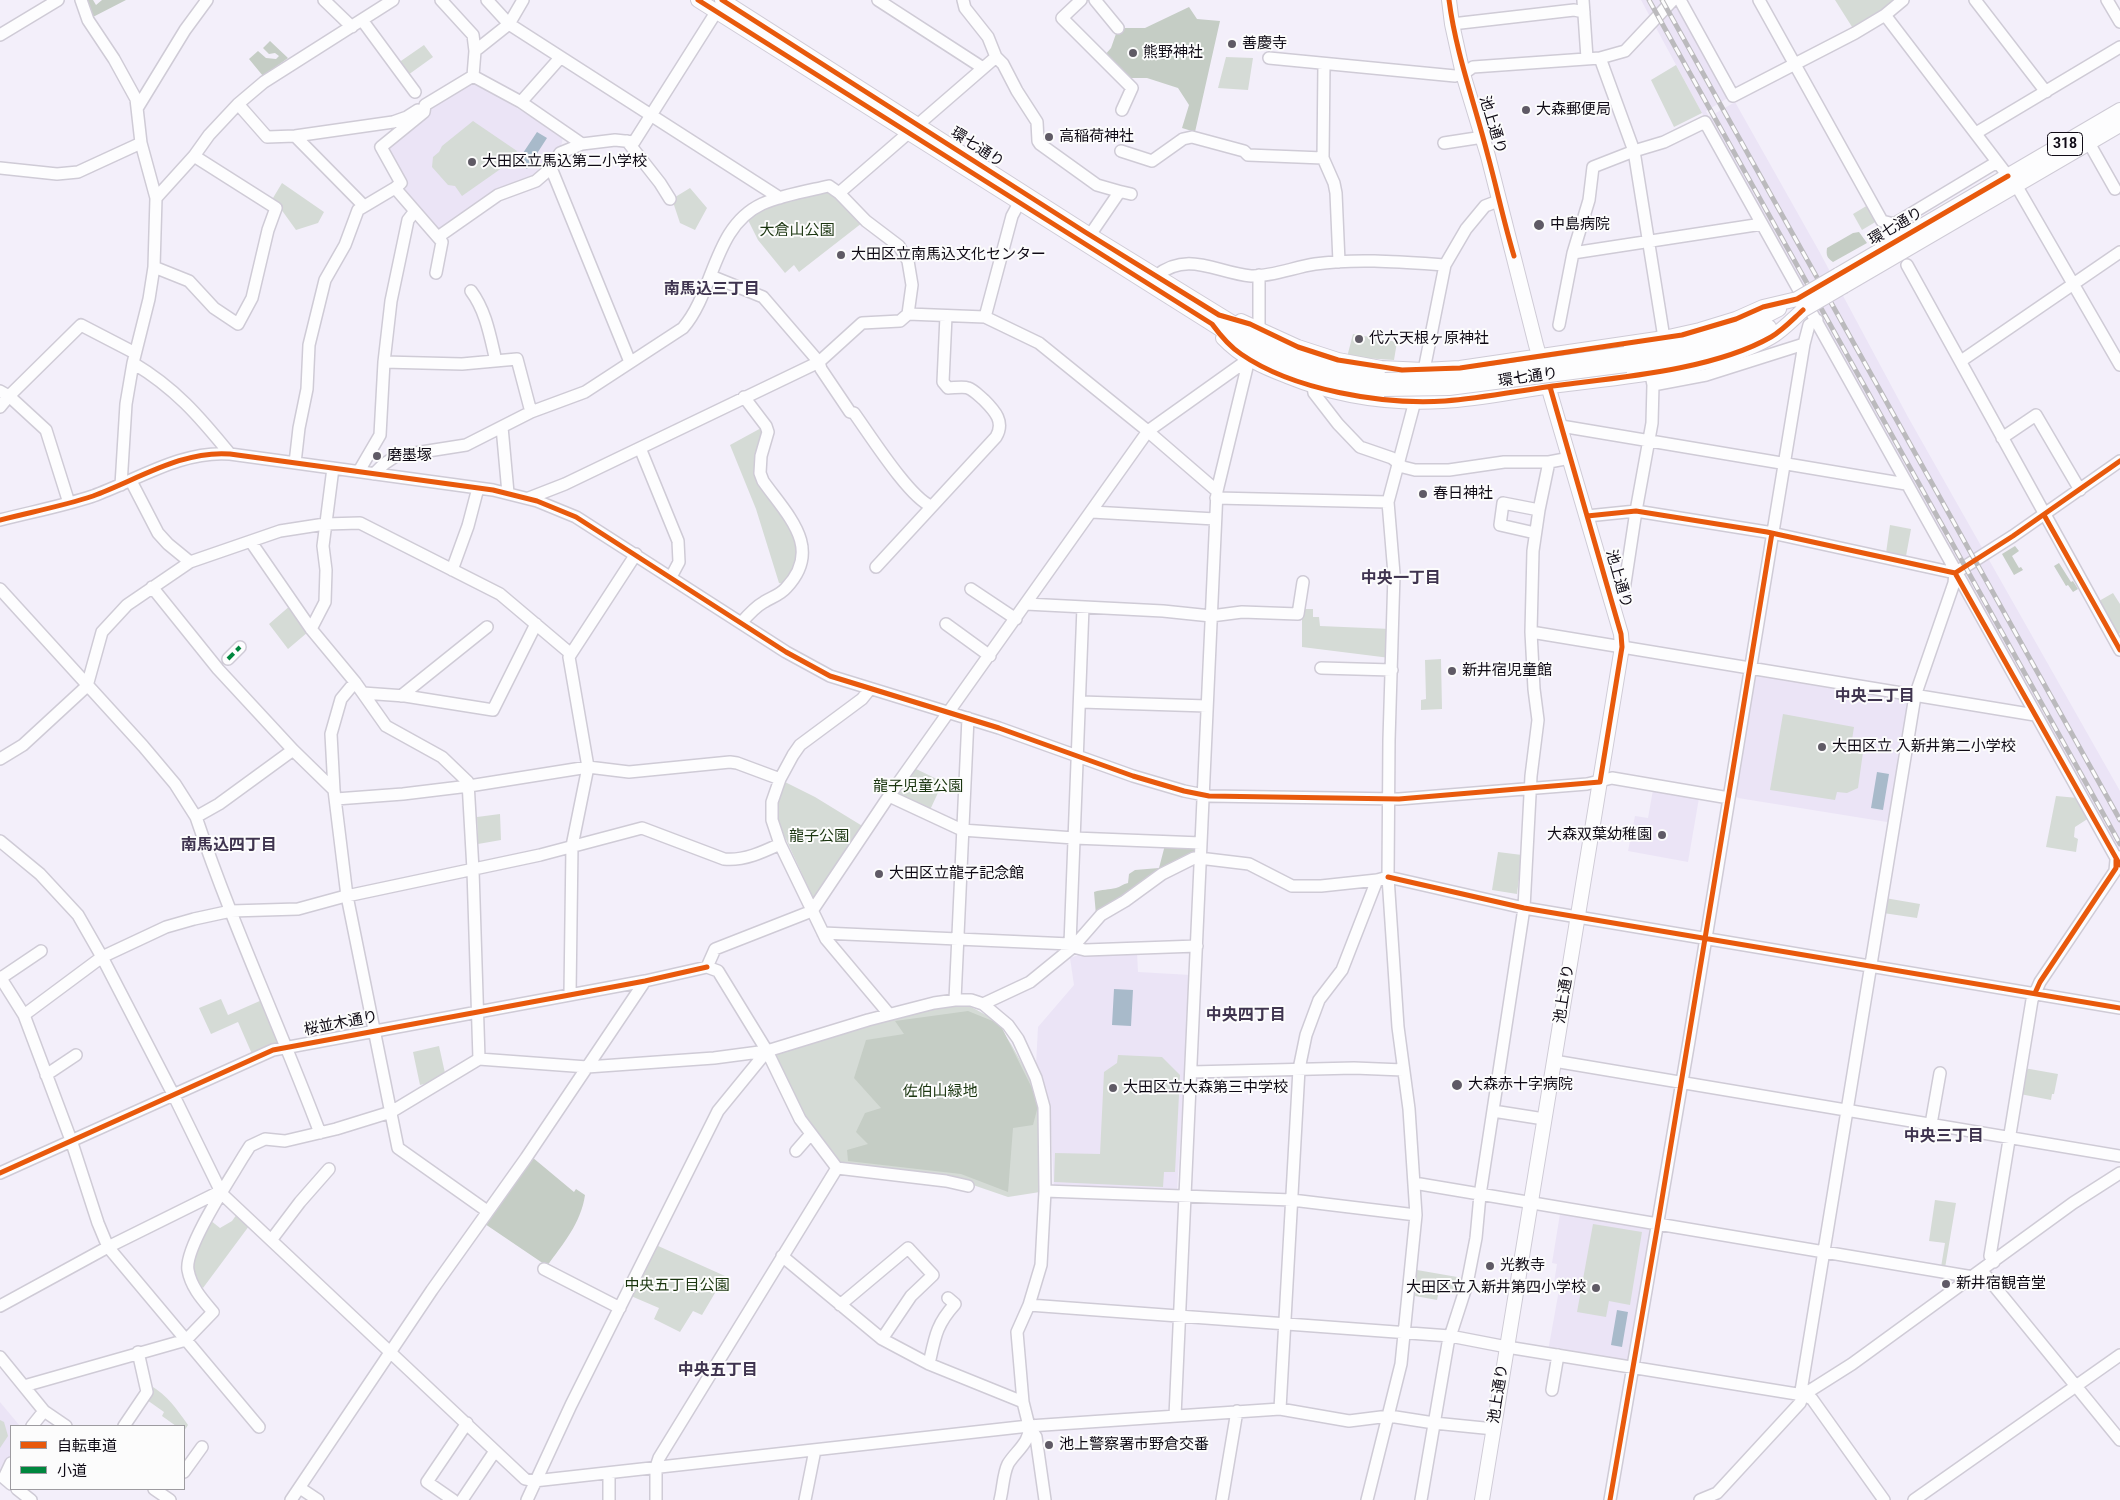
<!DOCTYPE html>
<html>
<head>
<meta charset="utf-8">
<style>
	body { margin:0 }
	#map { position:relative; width:2120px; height:1500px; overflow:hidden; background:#f3effa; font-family:Roboto,"Noto Sans JP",sans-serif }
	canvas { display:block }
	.legend { position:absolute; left:10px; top:1425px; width:175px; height:65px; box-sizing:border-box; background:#fcfcfc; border:1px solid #9d9ba0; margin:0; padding:6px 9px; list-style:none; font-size:15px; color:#0f0a15 }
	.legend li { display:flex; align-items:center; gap:10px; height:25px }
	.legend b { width:25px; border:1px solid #9d9ba0 }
</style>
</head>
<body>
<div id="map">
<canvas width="2120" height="1500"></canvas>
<ul class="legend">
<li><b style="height:6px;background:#e8590c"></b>自転車道</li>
<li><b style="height:6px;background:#00873e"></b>小道</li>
</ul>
</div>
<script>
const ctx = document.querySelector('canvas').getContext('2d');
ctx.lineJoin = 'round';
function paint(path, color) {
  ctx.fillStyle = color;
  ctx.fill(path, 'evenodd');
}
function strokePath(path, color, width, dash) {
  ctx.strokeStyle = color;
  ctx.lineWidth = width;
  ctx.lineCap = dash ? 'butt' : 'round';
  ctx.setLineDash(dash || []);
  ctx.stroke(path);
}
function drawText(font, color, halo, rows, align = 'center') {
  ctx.font = font + ' Roboto,"Noto Sans JP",sans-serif';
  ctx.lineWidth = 4;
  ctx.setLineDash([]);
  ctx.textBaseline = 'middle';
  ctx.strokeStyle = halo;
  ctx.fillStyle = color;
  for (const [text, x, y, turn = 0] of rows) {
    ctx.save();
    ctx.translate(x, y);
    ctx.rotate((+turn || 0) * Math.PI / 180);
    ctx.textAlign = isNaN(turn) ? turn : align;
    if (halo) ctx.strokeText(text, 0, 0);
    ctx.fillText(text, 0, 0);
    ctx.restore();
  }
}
const built = new Path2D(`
	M1641 0H1678L1731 96 1706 111 1709 117 1735 102 1819 251 1908 417 2120 791V847L2116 852 1702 113Z
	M474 82 558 133 563 137 561 147 542 172 528 180 501 188 438 231 403 193 408 185 388 149 440 101Z
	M1758 675 1909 698 1911 700 1891 819 1887 822 1738 798 1734 794 1752 679Z
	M1653 790 1699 798 1688 862 1628 851 1635 816 1648 818Z
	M1137 952 1138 972 1191 975 1177 1190 1054 1188 1050 1110 1036 1065 1038 1027 1074 985 1070 958 1084 953Z
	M1560 1214 1648 1228 1650 1230 1628 1359 1624 1362 1548 1351 1559 1290 1553 1289 1557 1264 1552 1263Z
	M0 1402 20 1426H11V1454L0 1481Z`);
const green = new Path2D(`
	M1835 0H1897L1854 30Z
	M424 45 433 57 408 75 398 63Z
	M1226 57 1253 58 1248 90 1218 88Z
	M1676 65 1702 113 1674 127 1651 80Z
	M473 121 517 151 509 163 462 196 455 186 448 185 432 167 433 157 439 152 442 146Z
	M282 183 324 212 318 223 296 230 273 198Z
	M828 187 862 223 799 272 794 265 785 273 758 240 748 220 763 207Z
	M690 188 707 208 695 230 680 223 672 199Z
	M1868 205 1877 221 1862 230 1853 214Z
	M1353 334 1397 342 1394 360 1347 357Z
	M763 427 765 492 793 531 799 553 794 570 784 584 779 583 756 509 730 445Z
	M1890 525 1911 529 1906 556 1886 553Z
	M2113 593 2120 604V633L2118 635 2099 601Z
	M291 605 308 632 288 649 269 624Z
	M1304 609H1313V617H1319L1320 626 1391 629 1390 658 1302 647V617Z
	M1441 659 1442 709 1421 710V700L1426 699 1425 660Z
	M1783 714 1854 727 1852 740 1859 741 1863 752 1858 788 1847 793 1837 792 1835 800 1770 790Z
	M912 767 943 782 930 810 895 794Z
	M785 782 815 797 864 827 814 900 777 820 776 805Z
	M2056 796 2078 798 2089 818 2075 827 2074 837 2078 839 2076 852 2046 847Z
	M500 814 501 840 478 844 477 817Z
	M1498 852 1522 855 1517 894 1492 890Z
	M1885 898 1920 904 1917 918 1883 913Z
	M221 999 228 1015 262 1000 279 1038 276 1044 252 1054 238 1022 211 1034 199 1008Z
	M955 1000 975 1009 995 1020 1011 1044 1041 1098 1040 1192 1008 1197 973 1185 841 1167 812 1134 772 1051Z
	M439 1046 445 1073 429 1083 420 1085 413 1052Z
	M1118 1055 1162 1057 1180 1075 1175 1172H1164L1163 1187 1054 1182 1055 1153 1100 1154 1104 1072 1117 1063Z
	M2024 1068 2058 1074 2054 1094H2052L2051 1100 2020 1094Z
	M1935 1200 1956 1203 1945 1268 1941 1267 1945 1243 1929 1241Z
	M237 1214 249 1226 203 1288C181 1267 199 1243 210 1220L220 1228 232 1221Z
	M1593 1224 1642 1232 1630 1305 1609 1301 1606 1317 1577 1312Z
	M656 1245 725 1276 702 1315 693 1311 680 1332 654 1319 659 1308 631 1296Z
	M1417 1270 1463 1278 1459 1293 1439 1291 1437 1300 1415 1296Z
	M150 1385C168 1396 176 1408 188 1425L184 1431V1426H176L162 1416 164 1412 147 1400Z
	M0 1420 4 1422 8 1436 0 1448Z`);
const forest = new Path2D(`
	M84 0H93L96 5 102 0H126L91 18 85 6Z
	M1189 7 1197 19 1220 21 1195 132 1182 128 1189 105 1178 88 1147 78H1130L1104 56 1111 48 1118 28H1145Z
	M270 41 288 58 263 76 249 59 258 51 266 58 276 59 279 56 275 53 269 54 263 48Z
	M1859 232 1867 243 1833 262C1827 258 1826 255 1827 248L1853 233Z
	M2015 546 2019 551 2012 556 2019 568 2021 567 2023 570 2014 575 2002 554Z
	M2059 563 2071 582 2073 581 2078 589 2073 592 2068 585 2066 586 2054 566Z
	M1165 845H1197V853L1096 915 1094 892C1102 889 1109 890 1116 888 1120 887 1123 884 1128 883L1129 874 1135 870 1159 868Z
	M968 1011 1000 1024 1035 1094 1038 1106 1033 1125 1013 1128 1008 1192 961 1174 848 1161 847 1150 868 1144 856 1132 865 1113 881 1108 854 1078 866 1040 904 1034 895 1021Z
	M532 1157 574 1192 576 1189 585 1195C581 1223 563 1244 547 1266L485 1224Z`);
const water = new Path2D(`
	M537 132 547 138 527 169 517 162Z
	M1877 772 1889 774 1883 810 1871 808Z
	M1114 989 1133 990 1131 1026 1112 1025Z
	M1617 1310 1628 1312 1622 1347 1611 1345Z`);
const minor = new Path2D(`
	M81 0 88 20 114 59 136 99 141 143 156 198 154 267 149 299 133 363 126 404 121 485
	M324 0 352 27
	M441 0 473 35 475 51 473 76
	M487 0 509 24 780 198
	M878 0 983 68
	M963 0 965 8 988 37 996 57 1003 64 1017 91 1037 122 1038 141 1040 144 1097 185 1118 191V194L1090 235
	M1081 0 1062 18 1132 88 1122 110
	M1095 0 1118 28
	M1583 0 1587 58
	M1680 0 1733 96 1855 33 1885 15 1903 0
	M1759 0 1882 221 1894 224
	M1975 0 2046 92
	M2107 0 2120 22
	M1885 15 2008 176
	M362 20 415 92
	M1452 24 1574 10 1584 12
	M0 35 58 0
	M475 51 509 24 523 0
	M1269 58 1455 76 1463 74 1473 67 1600 58 1625 51 1673 0
	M1600 58 1634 151 1664 338
	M1324 64 1323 158 1334 183 1336 193 1339 262
	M521 102 560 58
	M238 104 267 137 295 136 393 122 407 117 418 110
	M138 107 185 30 207 0
	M1976 133 2120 47
	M295 136 363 205
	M627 141 660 183 670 199
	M1444 143 1483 137
	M2089 143 2115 189
	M1121 151 1152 161 1183 139 1192 137 1244 151 1248 155 1323 158
	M0 168 57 174 78 172 141 143
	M551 168 630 362
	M2016 185 2120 365
	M395 188 401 183 381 147 424 112 425 105 473 76 521 102 582 144
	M1118 191 1131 194
	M839 193 866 221 899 246 908 261 912 285 908 314
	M156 198 194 156 209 135 238 104 264 82 393 0
	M1890 235 1887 230 1894 224 1997 162
	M438 237 498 195 536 181 551 168 560 153 582 144 615 140 634 142 720 6
	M1573 253 1589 200 1593 167 1634 151 1664 142 1705 122 2120 865
	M1907 265 2120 650
	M154 267 189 281 214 308 238 324 252 298 268 230 276 208 194 156
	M711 276 763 297 819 362 821 369 850 412 854 413C870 435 909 497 931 506
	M1156 276C1188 250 1217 273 1251 276 1270 277 1295 267 1315 264 1357 258 1402 262 1445 265
	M471 291C486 311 490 336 496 361
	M985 317 1012 216 1019 203
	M1559 325 1573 253 1762 224
	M1259 328V275
	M1961 361 2120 252
	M384 362 462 364 517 359 531 412
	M133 363C175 388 199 416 230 454
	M1424 370 1445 265 1466 229 1485 206 1498 201
	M1652 380 1653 385 1706 375 1804 344 1809 325 1817 320
	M1313 386 1314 393 1338 424 1360 447 1392 458 1403 467 1415 470H1449L1504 462H1549L1570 458
	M0 391 9 396 46 430 69 503
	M0 407 9 396 81 325 135 353
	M1561 426 1906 484
	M502 427 508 493
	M2002 438 2036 415 2080 490
	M640 448 678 541 679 562 671 577
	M295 463 299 428 307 389 309 345 325 280 345 245 358 210 395 188 442 242 436 273
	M359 471 380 435 384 362 391 301 408 220 415 211
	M374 474 384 464 396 456 466 445 531 412 585 392 683 328C715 291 713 227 762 204 782 195 807 191 829 186L839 193 996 57
	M131 481 158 533 168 544 190 562
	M529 498 565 484 819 362 862 323 900 321 908 314 985 317 1039 343 1144 428 1217 491
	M1216 498 1388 502
	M1092 512 1215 519
	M1587 516 1636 511 1767 532 1955 573 2013 536 2120 461
	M0 520C31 512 63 506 93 496 137 480 182 450 230 454L493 490 537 501 576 517 786 652 830 676 999 728 1133 776 1184 791 1209 796 1399 799 1587 784 1612 778 1729 798
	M1535 533 1500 525 1503 503 1539 510
	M251 542 311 629 355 682 386 726 442 757 468 782 473 870 479 1059
	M876 567 996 437C1005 422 995 411 984 400 979 396 974 390 968 388 963 386 954 388 948 388L943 382 946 316
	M452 570 468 526 478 488
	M152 587 218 669 293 750 334 790 347 896 398 1148 487 1211
	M0 589 143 746 175 784 196 817C232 924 280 1027 320 1133
	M971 589 1016 619
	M1613 603 1624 590 1636 511 1652 423 1653 385
	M1026 604 1163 611 1211 616 1242 612 1298 614 1303 582
	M741 623C748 615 755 607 764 602 772 597 780 595 786 588 824 548 787 515 763 481L760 473 761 456 768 432 766 426 744 397
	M946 624 990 656
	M311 629 325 602 326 570 323 546 333 468
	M1531 632 2035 715
	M228 659 240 647
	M1321 668 1392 670
	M870 689 862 699 800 745 793 755 780 779 772 802V820L780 844 826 939 889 1014
	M363 693 405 696 493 710 536 624
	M401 696 487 627
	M1081 702 1207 706
	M0 759 23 745 87 686 102 632 127 605 190 562 280 531 325 524 360 523 500 594 571 654
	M334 790 331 734 341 699 355 682
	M889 796 962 830 1074 838 1201 843
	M336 799 403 794 469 786 588 767 629 772 730 762 737 763 780 779
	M196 817 219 804 293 750
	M0 841 40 874 78 915 102 957 173 1094 222 1194 525 1479 534 1481 1029 1426 1280 1409 1349 1421 1389 1416 1434 1423 1494 1429
	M823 933 1070 944 1073 947 1085 950 1197 946
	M1070 944 1083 607
	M707 967 715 949 812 911 889 796 1148 431 1249 359 1217 491 1175 1416
	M707 967 718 971 767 1051 800 1119 837 1168 946 1181 968 1186
	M0 977 24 1015 71 1140 98 1223 108 1247 259 1427
	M1 978 41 951
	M570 994 572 846 588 767 569 657 636 554
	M955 1000 968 718
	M983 1004 1030 982 1073 947 1101 915 1125 901 1162 874 1194 858H1199L1249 864 1292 886H1321L1377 880 1388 877 1524 908 2120 1008
	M24 1015 102 957 166 927 194 919 231 911 298 909 342 897 540 855 642 828 724 859C744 861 763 852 780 844
	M1554 1061 2120 1156
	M1191 1072 1354 1068 1403 1070
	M46 1075 76 1055
	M1493 1111 1544 1119
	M1931 1124 1940 1073
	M796 1151 810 1135
	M0 1173 273 1050 645 981 707 967
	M1414 1183 1973 1277
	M1045 1191 1292 1200 1416 1215
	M272 1239 300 1202 329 1169
	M782 1256 882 1339 929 1364 1023 1402
	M1994 1262 1990 1256 2032 1000 2040 982 2115 871 2116 860 2119 857
	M544 1269 620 1308
	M1982 1271 2120 1440
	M840 1305 908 1248 933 1275 911 1296 882 1339
	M1029 1305 1450 1336 1507 1347 1803 1395 1812 1399 1884 1500
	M0 1306 108 1247 221 1191
	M0 1357 44 1411 66 1426
	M929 1364C935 1337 936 1325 955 1304L948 1298
	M24 1386 186 1340 213 1312C202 1299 191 1287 188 1270 184 1248 230 1179 243 1157L250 1146 265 1139 285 1141 336 1129 391 1112 479 1059 587 1067 714 1058 767 1051 868 1020 934 1003 955 1000H971L983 1004 1008 1025 1018 1039 1036 1078 1044 1107 1045 1191 1041 1265 1029 1305 1017 1332 1023 1402 1029 1426 1036 1437 1045 1500
	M1552 1390 1558 1355
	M1803 1395 1801 1391 1915 696 1954 583 1955 573
	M1280 1409 1299 1069 1306 1035 1319 1000 1342 970 1377 880
	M32 1426 44 1411
	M124 1426 147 1392 138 1352
	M11 1463 4 1478 11 1484
	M184 1472 202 1447
	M609 1474V1500
	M300 1488 318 1500
	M17 1489 31 1500
	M154 1489 170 1500
	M291 1500 432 1290 526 1158 645 981
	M453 1500 427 1482 467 1423
	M462 1500 495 1451
	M527 1500 571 1405 718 1111 767 1051
	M656 1500V1467L659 1458 837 1168
	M805 1500 815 1450
	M1000 1500C1003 1489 1003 1474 1008 1464 1015 1452 1031 1442 1029 1426
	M1222 1500 1237 1411
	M1367 1500 1401 1364 1416 1215 1409 1109 1398 1027 1388 877 1389 740 1394 574 1388 502 1415 401
	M1421 1500 1448 1343 1467 1284 1476 1238 1480 1195 1524 908 1531 776 1538 720 1534 689 1531 632 1533 551 1539 510 1549 462
	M1610 1500 1689 1041 1804 344
	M1700 1500 1717 1493 1800 1403 1803 1395 1852 1364 2073 1203 2120 1173
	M1914 1500 2120 1355`);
const major = new Path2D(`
	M698 0 1244 344C1286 367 1335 387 1384 389
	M722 0 1085 232 1259 339C1298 361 1341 373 1385 380
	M1449 0 1452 24 1463 74 1488 156 1536 345 1621 634 1622 647 1482 1500
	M1838 275 2120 110
	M1844 286 2120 125
	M1241 321 1298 347 1338 360 1381 368 1424 370 1460 368 1664 338 1700 330 1736 319 1763 307 1797 299
	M1223 338C1241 357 1263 367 1287 376 1336 396 1390 404 1443 401 1482 399 1520 390 1559 385 1623 377 1715 370 1771 337 1783 330 1793 319 1803 310
	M1625 354C1679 347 1730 336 1779 309
	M1626 365C1676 358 1723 348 1769 327`);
const rail = new Path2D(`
	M1649 0 2120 844
	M1662 0 2120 820`);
const majorBridge = new Path2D(`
	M1797 299 1838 275
	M1803 310 1844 286
	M1385 380 1461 377 1625 354
	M1384 389 1449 388 1626 365`);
const quiet = new Path2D(`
	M228 659 240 647`);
const cycleway = new Path2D(`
	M698 0 1212 324C1220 335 1229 346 1241 354 1293 390 1382 405 1445 401 1484 398 1522 390 1561 385 1625 377 1715 369 1771 337 1783 330 1793 319 1803 310
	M722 0 1085 232 1219 315 1250 324 1298 347 1338 360 1402 370 1460 368 1682 335 1736 319 1763 307 1797 299 2008 176
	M1449 0C1456 54 1475 104 1488 156 1497 189 1504 223 1514 256
	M2044 515 2120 650
	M1587 516 1636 511 1767 532 1955 573 2013 536 2120 461
	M0 520C31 512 63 506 93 496 137 480 182 450 230 454L493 490 537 501 576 517 786 652 830 676 999 728 1133 776 1184 791 1209 796 1399 799 1600 782 1622 647 1621 634 1550 387
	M1955 573 2120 865
	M1388 877 1524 908 2120 1008
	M2035 993 2040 982 2116 868V860
	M0 1173 273 1050 645 981 707 967
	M1610 1500 1657 1229 1772 533`);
const markers = [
	[1232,44,5,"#5f5a65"],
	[1133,53,5,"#5f5a65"],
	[1526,110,5,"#5f5a65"],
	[1049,137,5,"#5f5a65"],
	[472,162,5,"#5f5a65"],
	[1539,225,6,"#5f5a65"],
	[841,255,5,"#5f5a65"],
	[1359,339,5,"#5f5a65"],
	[377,456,5,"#5f5a65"],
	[1423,494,5,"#5f5a65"],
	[1452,671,5,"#5f5a65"],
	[1822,747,5,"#5f5a65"],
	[1662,835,5,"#5f5a65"],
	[879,874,5,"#5f5a65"],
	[1457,1085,6,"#5f5a65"],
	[1113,1088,5,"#5f5a65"],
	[1490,1266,5,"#5f5a65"],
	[1946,1284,5,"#5f5a65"],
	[1596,1288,5,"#5f5a65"],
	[1049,1445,5,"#5f5a65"]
];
const shields = [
	[2065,144,35]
];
const shieldNames = [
	["318",2065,144]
];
const poiNames = [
	["善慶寺",1242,44],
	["熊野神社",1143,53],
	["大森郵便局",1536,110],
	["高稲荷神社",1059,137],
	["大田区立馬込第二小学校",482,162],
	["中島病院",1550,225],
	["大田区立南馬込文化センター",851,255],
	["代六天根ヶ原神社",1369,339],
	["磨墨塚",387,456],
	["春日神社",1433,494],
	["新井宿児童館",1462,671],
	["大田区立 入新井第二小学校",1832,747],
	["大森双葉幼稚園",1652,835,"right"],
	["大田区立龍子記念館",889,874],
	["大森赤十字病院",1468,1085],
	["大田区立大森第三中学校",1123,1088],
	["光教寺",1500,1266],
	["新井宿観音堂",1956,1284],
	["大田区立入新井第四小学校",1586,1288,"right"],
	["池上警察署市野倉交番",1059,1445]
];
const streetNames = [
	["池上通り",1492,125,73],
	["環七通り",977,148,33],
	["環七通り",1896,227,-30],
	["環七通り",1528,378,-8],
	["池上通り",1618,579,74],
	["池上通り",1565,994,-81],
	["桜並木通り",341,1024,-11],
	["池上通り",1499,1394,-81]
];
const parkNames = [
	["大倉山公園",797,231],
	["龍子児童公園",918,787],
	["龍子公園",819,837],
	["佐伯山緑地",940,1092],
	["中央五丁目公園",677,1286]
];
const neighbourhoodNames = [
	["南馬込三丁目",712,290],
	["中央一丁目",1401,579],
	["中央二丁目",1875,697],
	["南馬込四丁目",229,846],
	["中央四丁目",1246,1016],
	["中央三丁目",1944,1137],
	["中央五丁目",718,1371]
];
paint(built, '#ebe4f6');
paint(green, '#d5dbd6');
paint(forest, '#c5cdc5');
paint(water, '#a8baca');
strokePath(minor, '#cfcbd6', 14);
strokePath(major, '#cfcbd6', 16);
strokePath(minor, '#fdfdfe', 11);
strokePath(major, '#fdfdfe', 14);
strokePath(rail, '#bbbabd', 5);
strokePath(rail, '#fcfcfc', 3, [9]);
strokePath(majorBridge, '#cfcbd6', 16, []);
strokePath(majorBridge, '#fdfdfe', 14);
strokePath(quiet, '#00873e', 4, [8, 4]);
strokePath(cycleway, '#e8590c', 5);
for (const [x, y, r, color] of markers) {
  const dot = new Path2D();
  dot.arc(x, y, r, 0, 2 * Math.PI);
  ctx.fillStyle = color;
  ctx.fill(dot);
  strokePath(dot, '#fcfcfc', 2);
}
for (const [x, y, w] of shields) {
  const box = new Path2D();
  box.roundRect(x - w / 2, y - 11.5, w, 23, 4);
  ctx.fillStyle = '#fcfcfc';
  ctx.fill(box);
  strokePath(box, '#0f0a15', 1);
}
drawText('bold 14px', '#0f0a15', null, shieldNames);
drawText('15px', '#0f0a15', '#fcfcfc', poiNames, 'left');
drawText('15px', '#0f0a15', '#fcfcfc', streetNames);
drawText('15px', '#1a350f', '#fcfcfc', parkNames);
drawText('bold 16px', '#3f344f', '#fcfcfc', neighbourhoodNames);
</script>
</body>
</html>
